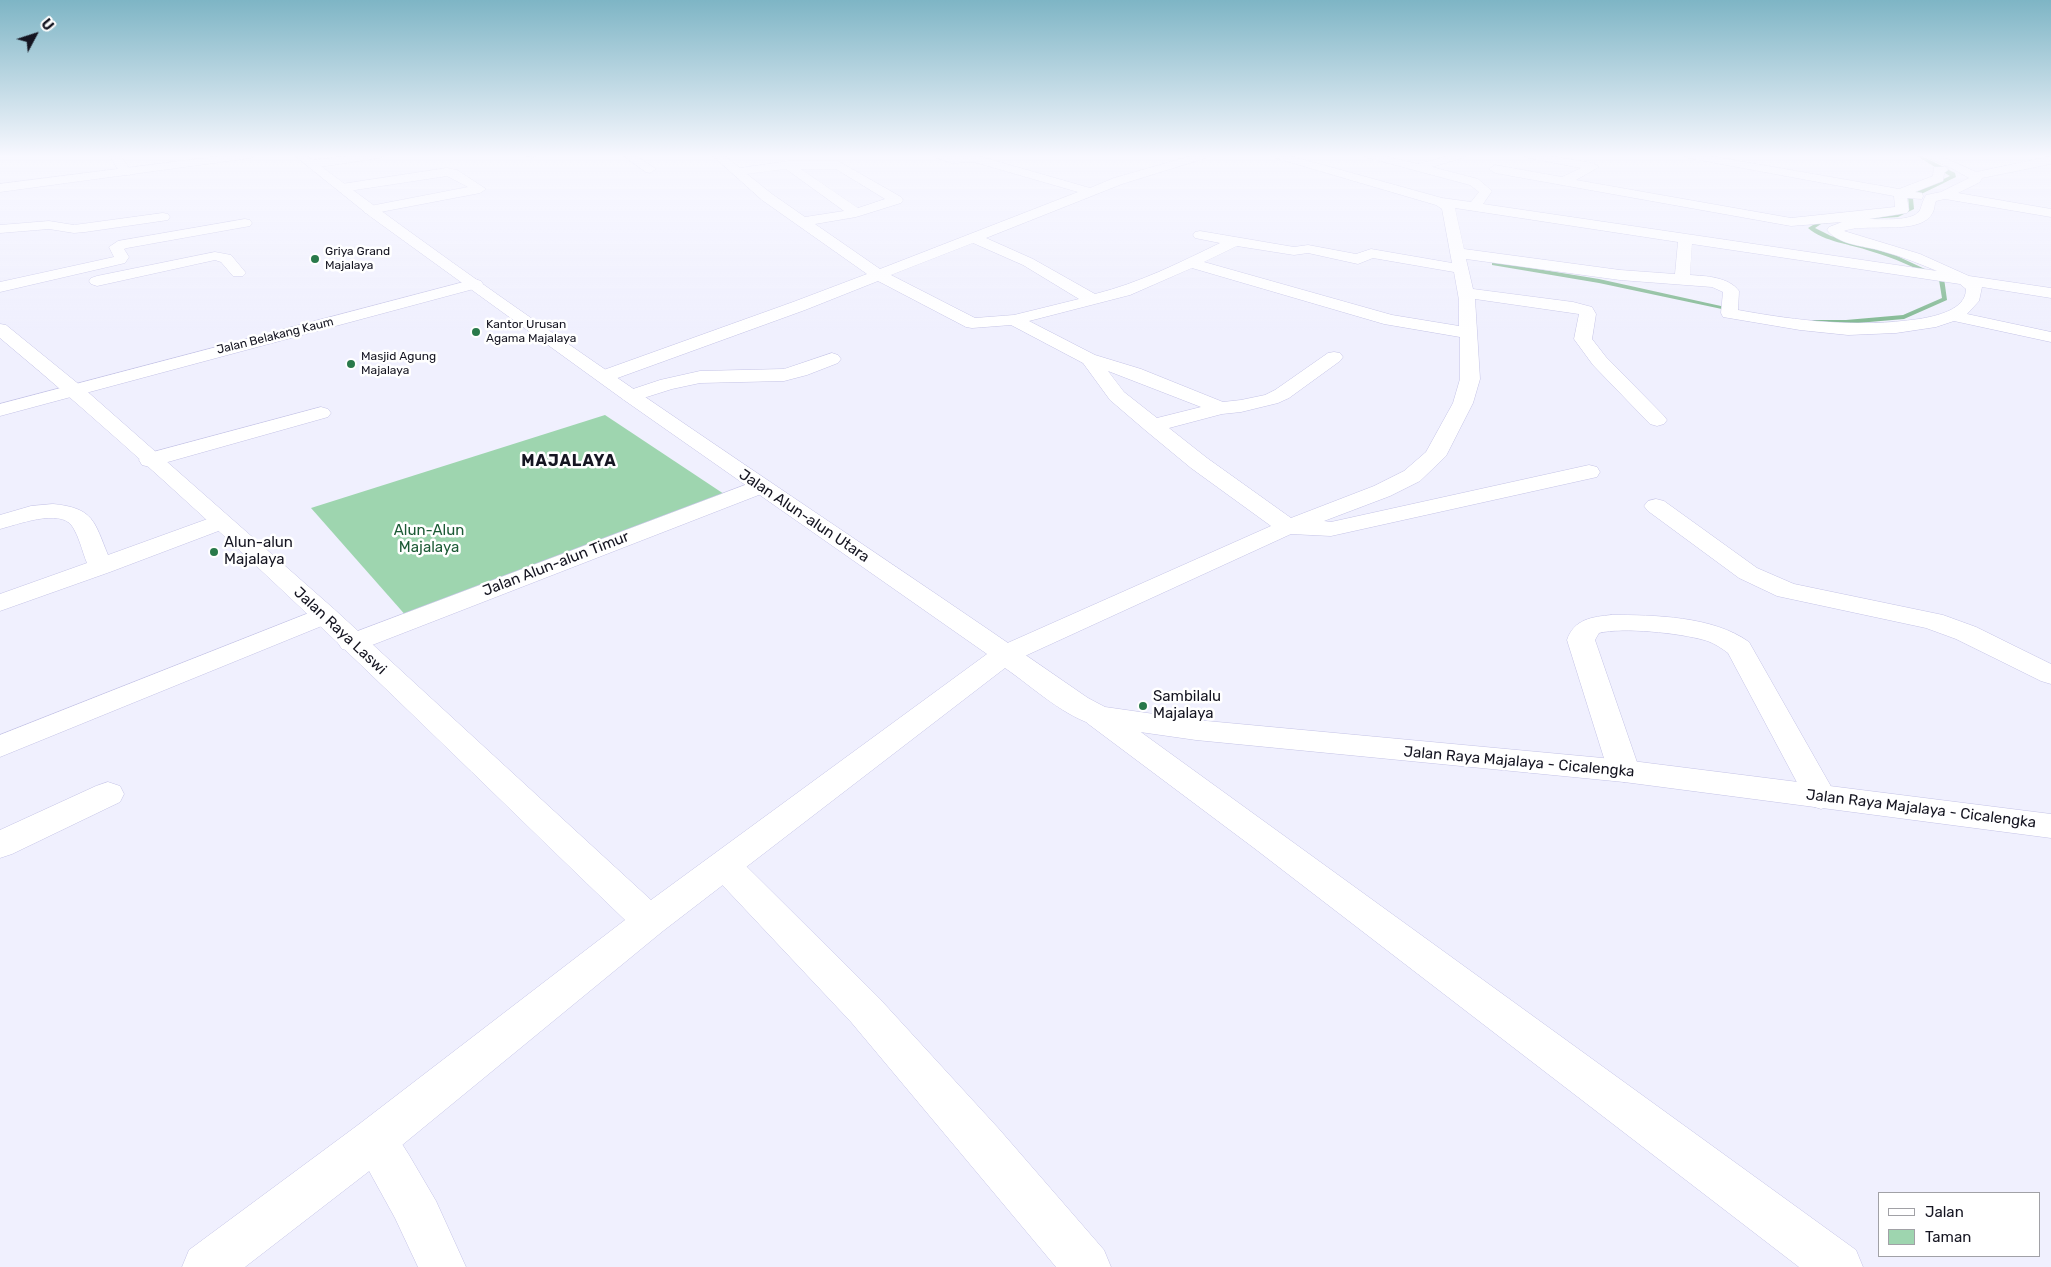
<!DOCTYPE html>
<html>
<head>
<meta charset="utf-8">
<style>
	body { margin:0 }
	#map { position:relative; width:2051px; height:1267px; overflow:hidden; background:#f0f0fe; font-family:Rubik,sans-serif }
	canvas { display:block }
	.legend { position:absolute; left:1878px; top:1192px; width:162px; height:65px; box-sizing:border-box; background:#fff; border:1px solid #a1a1a6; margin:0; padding:6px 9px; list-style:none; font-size:15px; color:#151521 }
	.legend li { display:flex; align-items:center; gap:10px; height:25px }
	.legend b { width:25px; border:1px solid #a1a1a6 }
	.north { position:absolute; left:10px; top:10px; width:50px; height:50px; -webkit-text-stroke:4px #fff; paint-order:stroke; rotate:50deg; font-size:14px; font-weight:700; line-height:20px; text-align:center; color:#151521 }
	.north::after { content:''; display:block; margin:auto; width:18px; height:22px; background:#151521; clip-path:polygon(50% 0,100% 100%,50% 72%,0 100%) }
</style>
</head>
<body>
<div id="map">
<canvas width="2051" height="1267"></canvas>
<ul class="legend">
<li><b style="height:6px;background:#fff"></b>Jalan</li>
<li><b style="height:14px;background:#9ed5af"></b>Taman</li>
</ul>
<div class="north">U</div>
</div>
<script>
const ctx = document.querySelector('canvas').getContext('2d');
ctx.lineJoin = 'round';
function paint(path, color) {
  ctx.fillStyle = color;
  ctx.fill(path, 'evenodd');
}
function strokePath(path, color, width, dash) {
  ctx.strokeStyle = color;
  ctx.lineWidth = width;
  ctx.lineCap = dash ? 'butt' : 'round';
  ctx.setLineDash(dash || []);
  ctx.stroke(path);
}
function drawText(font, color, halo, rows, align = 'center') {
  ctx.font = font + ' Rubik,sans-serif';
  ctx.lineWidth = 5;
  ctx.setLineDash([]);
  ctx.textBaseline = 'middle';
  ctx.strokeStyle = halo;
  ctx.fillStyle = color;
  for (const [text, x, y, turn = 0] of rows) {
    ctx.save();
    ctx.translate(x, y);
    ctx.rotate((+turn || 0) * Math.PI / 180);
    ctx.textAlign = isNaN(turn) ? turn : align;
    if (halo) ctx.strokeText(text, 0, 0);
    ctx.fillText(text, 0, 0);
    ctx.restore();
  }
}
const green = new Path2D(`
	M605 415 727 496 408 618 311 508Z`);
const stream = new Path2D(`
	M1915 155H1920L1955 173 1956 177 1913 198 1914 209 1898 217 1855 220 1857 217 1897 213 1909 207 1908 196 1950 176Z
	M1834 219 1836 222 1821 224 1815 228 1831 236 1895 255 1944 278 1947 300 1904 319 1846 324 1811 323V321L1813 320H1846L1903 315 1942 298 1939 280C1917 268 1894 258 1870 251 1851 244 1824 242 1808 228L1818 222Z
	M1494 262 1599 279 1739 310 1736 312 1599 283 1492 265V263Z`);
const minor = new Path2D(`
	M110 155H120L132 172 130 175H122L109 156Z
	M357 155H386L380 158 312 168 306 164 312 160Z
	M525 155H538L532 158Z
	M622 155H635L656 169 650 173 646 172Z
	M712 155H724L740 168 788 161H838L901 197 903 200 901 203 856 217 815 224 880 269 1078 192 974 162 952 163 934 157 933 155H975L1090 188 1114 178 1194 155H1210L1209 157 1122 184 986 238 1033 259 1095 294C1139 283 1179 263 1220 243L1195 238 1193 235 1195 232 1200 231 1294 247 1308 245 1356 254 1371 249 1452 263 1442 209 1436 205 1272 157 1271 155H1287L1442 198 1471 202 1479 192 1470 185 1365 157 1363 155H1381L1418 164 1451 155H1467L1466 157 1432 167 1478 179 1492 191 1483 204 1937 271C1920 264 1903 257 1885 252 1868 246 1839 246 1827 230L1829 227 1842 222 1791 226 1495 173 1489 169 1495 165 1562 177 1581 168 1528 158 1522 155H1545L1593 163 1599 167 1576 180 1791 218 1895 207 1894 196 1688 158 1682 155H1705L1899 189 1933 176 1934 167H1946L1948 170 1944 173 1943 181 1915 192 1922 193 1923 196 1922 199 1907 198 1909 210 1907 213 1869 219C1880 219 1914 222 1920 210 1922 205 1923 200 1926 195L1941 192 1969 178 1953 169 1926 157 1925 155H1939L1976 172 2051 156V164L1982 178 1980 182 1958 193 2051 209V217L1945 199 1936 201C1934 205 1935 208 1933 212 1922 237 1864 222 1844 231L1920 254 1969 276 2051 288V298L1982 287 1979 301 1967 314 2051 332V342L1954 321 1936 327 1896 333 1848 335 1800 330 1723 317 1721 313 1723 292 1712 287 1620 280 1466 259 1473 289 1573 302 1592 307 1596 314 1592 339 1606 357 1664 416 1667 420 1664 424 1657 426 1650 424 1593 365 1574 339 1579 314 1475 299 1480 379 1473 403 1446 456 1420 481 1390 496 1324 521 1331 522 1589 465 1597 467 1600 472 1597 477 1331 536 1291 534 1014 661 1004 664 994 661 990 655 994 649 1271 526 1191 468 1145 430 1110 400 1083 363 1011 325 972 328 966 327 878 281 805 310 612 380 605 382 598 380 596 376 598 372 793 302 867 274 762 200ZM786 169 844 211 805 217 772 194 747 174ZM801 169H836L885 199 858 208ZM1455 208 1678 242 1675 274 1620 270 1464 249ZM973 243 1023 265 1079 299 1014 315 975 318 891 275ZM1692 244 1960 284 1966 289C1966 310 1936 316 1919 319 1857 328 1799 321 1738 310L1739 291C1729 277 1706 276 1690 275ZM1237 246 1294 255 1308 253 1358 264 1373 258 1454 272 1459 300V326L1392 315 1204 262ZM1192 268 1384 324 1460 337V379L1453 403 1426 452 1404 471 1374 486 1291 518 1207 458 1169 428 1222 414 1241 412 1278 403 1289 398 1340 361 1343 357 1340 353 1334 352 1328 353 1275 390 1265 395 1241 400 1223 402 1141 369 1095 355 1029 321 1130 295ZM1108 371 1201 407 1157 418 1124 392Z
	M447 168 457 170 486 189 480 193 370 214 365 213 363 210 365 207 468 187 447 176 342 192 336 188 342 184Z
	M163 213 168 214 170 217 168 220 85 232 74 233 49 229 0 233V225L49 221 74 225Z
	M245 219 250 220 252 223 250 226 127 248 124 249 129 257 125 263 0 292V282L114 257 109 247 118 241Z
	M215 252 231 255 246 273 243 276H233L221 262 215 260 97 286 91 284 89 281 91 278 97 276Z
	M475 279 481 281 483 284 481 287 0 416V404Z
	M832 353 838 355 841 359 838 363 807 375 784 381 700 383 672 389 631 402 624 400 621 396 624 392 660 380 700 371 784 369Z
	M321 407 328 409 331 413 328 417 150 467 142 465 139 460 142 455Z
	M761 479 769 481 772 486 769 491 362 649 352 651 342 649 338 643 342 637Z
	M1656 499 1664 501 1757 568 1794 584 1943 615 1976 627 2051 664V684L2041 681 1956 639 1926 628 1777 596 1739 578 1648 511 1644 506 1648 501Z
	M53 504C94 508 94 521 108 555L213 517 221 515 229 517 233 522 229 527 110 572 0 611V594L87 563C82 551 79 536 72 526 60 508 16 525 0 529V515L31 506Z
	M324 607 334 609 337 615 334 621 0 757V735Z
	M1611 615C1654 615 1713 616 1749 642L1837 797 1833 805 1821 809 1809 805 1728 653C1720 647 1712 642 1704 640 1679 633 1623 627 1599 633L1595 640 1640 771 1635 779 1624 782 1613 779 1608 771 1567 640C1574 619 1592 617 1611 615Z
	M1098 706 1109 709 1856 1250 1863 1267H1799L1254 848 1087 723 1083 716 1087 709Z
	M108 782 120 786 124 794 120 802 12 854 0 858V830L96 786Z
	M724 852 736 856 879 998 999 1129 1104 1250 1111 1267H1056L851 1022 712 874 706 865 712 856Z
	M374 1119 390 1125 409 1155 436 1201 466 1267H418L395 1218 352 1140 358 1125Z`);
const major = new Path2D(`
	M228 155H257L251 158 0 192V184Z
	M294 155H306C559 346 827 517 1088 698L1105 707 1196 720 1624 760 2051 814V838L1624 782 1196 740 1098 726C1064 717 1034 688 1005 668L663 931 390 1155 245 1267H182L189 1250 358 1125 625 920C420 723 218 520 0 338V324L6 325 81 386 334 609 651 900 987 654 624 400 371 217Z`);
const markers = [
	[315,259,5,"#29794a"],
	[476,332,5,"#29794a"],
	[351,364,5,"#29794a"],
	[214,552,5,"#29794a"],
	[1143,706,5,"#29794a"]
];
const farPoinames = [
	["Griya Grand",325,252],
	["Majalaya",325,266],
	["Kantor Urusan",486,325],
	["Agama Majalaya",486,339],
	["Masjid Agung",361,357],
	["Majalaya",361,371]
];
const farStreetnames = [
	["Jalan Belakang Kaum",275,336,-14]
];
const streetNames = [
	["Jalan Alun-alun Utara",804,516,34],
	["Jalan Alun-alun Timur",556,564,-21],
	["Jalan Raya Laswi",340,631,43],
	["Jalan Raya Majalaya - Cicalengka",1519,762,5],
	["Jalan Raya Majalaya - Cicalengka",1921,809,7]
];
const parkNames = [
	["Alun-Alun",429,531],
	["Majalaya",429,548]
];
const poiNames = [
	["Alun-alun",224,543],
	["Majalaya",224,560],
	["Sambilalu",1153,697],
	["Majalaya",1153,714]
];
const farDistrictnames = [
	["MAJALAYA",569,461]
];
paint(green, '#9ed5af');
paint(stream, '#7fb790');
strokePath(minor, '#c4c3e6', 1);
strokePath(major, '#c4c3e6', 1);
paint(minor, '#fff');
paint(major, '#fff');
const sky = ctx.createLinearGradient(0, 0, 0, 332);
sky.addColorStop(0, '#7eb5c5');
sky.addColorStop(0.47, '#f8f8ff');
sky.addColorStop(1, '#f8f8ff00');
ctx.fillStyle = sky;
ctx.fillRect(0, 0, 2051, 332);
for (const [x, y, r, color] of markers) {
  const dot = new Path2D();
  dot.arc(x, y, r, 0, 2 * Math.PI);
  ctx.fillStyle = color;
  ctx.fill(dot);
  strokePath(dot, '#fff', 2);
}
drawText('12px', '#151521', '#fff', farPoinames, 'left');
drawText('12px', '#151521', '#fff', farStreetnames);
drawText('15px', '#151521', '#fff', streetNames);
drawText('15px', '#1c5a35', '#fff', parkNames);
drawText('15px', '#151521', '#fff', poiNames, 'left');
ctx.letterSpacing = '1px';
drawText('bold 16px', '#151521', '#fff', farDistrictnames);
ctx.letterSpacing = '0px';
</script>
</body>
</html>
